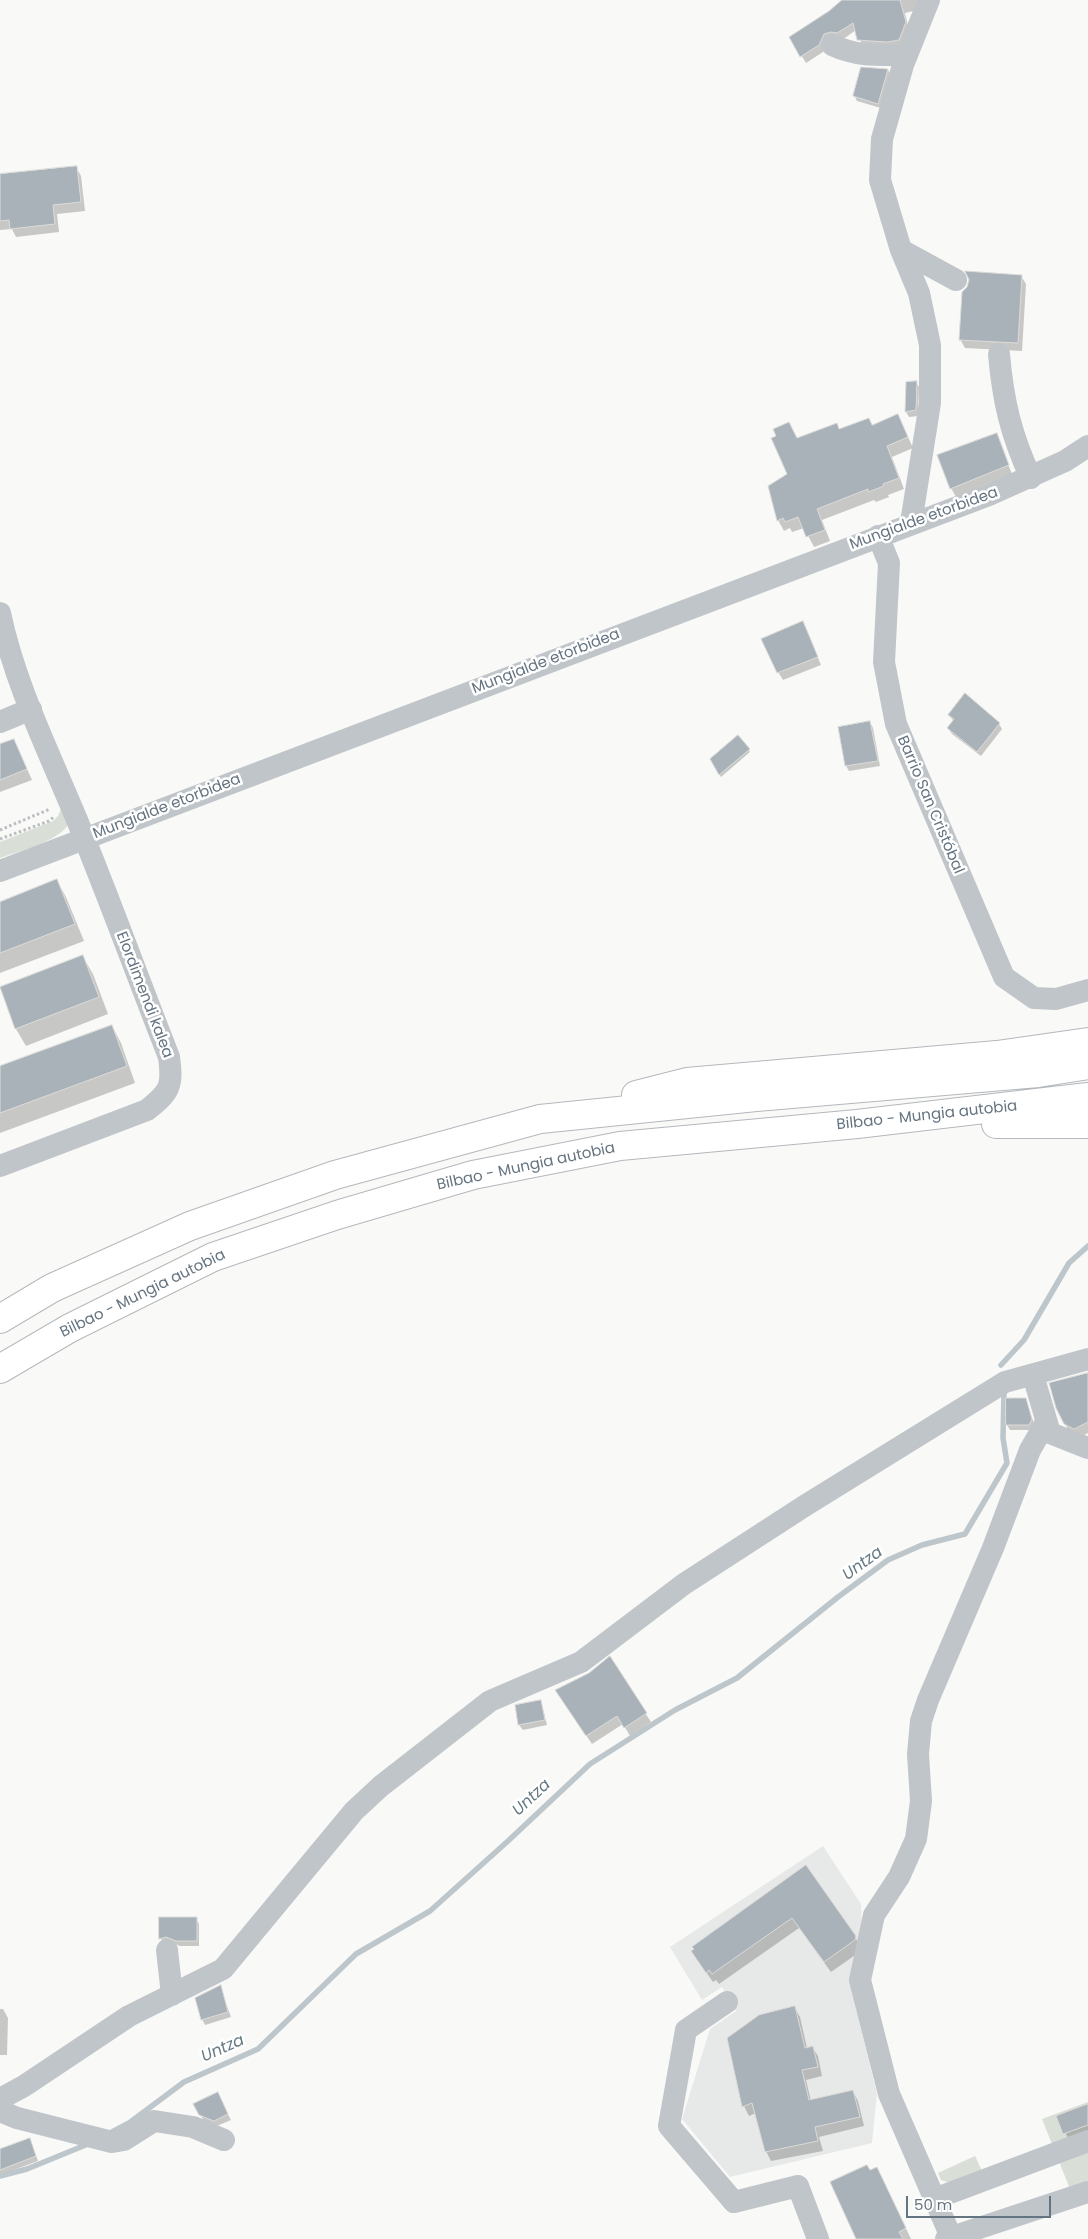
<!DOCTYPE html>
<html>
<head>
<meta charset="utf-8">
<style>
	body { margin:0 }
	#map { position:relative; width:1088px; height:2239px; overflow:hidden; background:#f9f9f7; font-family:Poppins,sans-serif }
	canvas { display:block }
	.scale { position:absolute; left:906px; top:2196px; width:145px; height:22px; box-sizing:border-box; border:2px solid #657481; border-top:0; padding-left:6px; font-size:15px; line-height:18px; white-space:nowrap; color:#657481; -webkit-text-stroke:4px #fff; paint-order:stroke }
</style>
</head>
<body>
<div id="map">
<canvas width="1088" height="2239"></canvas>
<div class="scale">50 m</div>
</div>
<script>
const ctx = document.querySelector('canvas').getContext('2d');
ctx.lineJoin = 'round';
function paint(path, color) {
  ctx.fillStyle = color;
  ctx.fill(path, 'evenodd');
}
function strokePath(path, color, width, dash) {
  ctx.strokeStyle = color;
  ctx.lineWidth = width;
  ctx.lineCap = dash ? 'butt' : 'round';
  ctx.setLineDash(dash || []);
  ctx.stroke(path);
}
function drawText(font, color, halo, rows, align = 'center') {
  ctx.font = font + ' Poppins,sans-serif';
  ctx.lineWidth = 5;
  ctx.setLineDash([]);
  ctx.textBaseline = 'middle';
  ctx.strokeStyle = halo;
  ctx.fillStyle = color;
  for (const [text, x, y, turn = 0] of rows) {
    ctx.save();
    ctx.translate(x, y);
    ctx.rotate((+turn || 0) * Math.PI / 180);
    ctx.textAlign = isNaN(turn) ? turn : align;
    if (halo) ctx.strokeText(text, 0, 0);
    ctx.fillText(text, 0, 0);
    ctx.restore();
  }
}
const built = new Path2D(`
	M823 1846 861 1904 862 1934 850 1983 877 2094 872 2143 730 2177 682 2119 710 2029 736 2011 722 1987 702 2000 670 1947Z`);
const green = new Path2D(`
	M62 806 68 825C57 842 19 851 0 858V842L53 821 58 816Z
	M1088 2102V2182L1070 2189 1042 2119Z
	M975 2156 984 2175 956 2185 941 2180 938 2173Z`);
const shadow = new Path2D(`
	M843 0H923L918 10 905 13 909 30 903 47H863L856 30 842 40 828 42 823 52 806 63 790 37 829 12Z
	M888 70 891 75 881 108 857 101 854 95Z
	M76 167 81 176 85 211 57 214 59 232 16 237 12 229 0 230V175Z
	M1021 276 1026 284 1022 351 965 348 960 339Z
	M916 382 919 387 918 416 909 417 906 412 907 383Z
	M898 415 913 448 892 457 904 489 888 495 889 497 876 502 874 500 822 520 830 541 814 547 804 528 792 532 790 528 784 531 778 520 797 439 839 430 869 419 873 426Z
	M996 435 1012 474 956 497 951 488Z
	M803 622 821 665 783 680 778 672Z
	M949 715 999 724 1002 729 981 756 952 734 948 728 954 722Z
	M870 722 873 728 880 766 849 771 846 766 839 728Z
	M14 740 32 780 0 792V746Z
	M749 750 750 752 721 777 711 760Z
	M57 881 66 897 84 941 0 973V903Z
	M83 957 93 974 108 1014 26 1046 16 1029 0 988Z
	M112 1026 121 1043 135 1083 0 1133V1068Z
	M1088 1374V1433L1080 1437 1070 1433 1065 1424Z
	M1025 1399 1035 1426 1032 1430H1010L1007 1425Z
	M610 1658 651 1722 630 1736 623 1724 592 1744 562 1699Z
	M541 1701 547 1725 523 1730 519 1725Z
	M806 1867 855 1937 861 1948V1951L831 1972 799 1928 719 1984 716 1980 713 1982 699 1962Z
	M161 1918H196L199 1924V1946H180L170 1942 164 1944 161 1939Z
	M220 1987 231 2017 205 2025 202 2019Z
	M795 2008 800 2017 807 2048 812 2047 818 2056 822 2076 806 2080 811 2101 853 2091 858 2101 864 2126 819 2137 823 2151 771 2161 766 2151 756 2113 749 2116 744 2106 729 2038Z
	M0 2009H3L8 2018 7 2055H0Z
	M220 2099 231 2120 217 2126 204 2121 195 2105Z
	M1088 2105V2138L1071 2144 1058 2117Z
	M32 2144 38 2161 0 2175V2150Z
	M877 2168 883 2180 911 2239H857L870 2171Z`);
const stream = new Path2D(`
	M1001 1365 1024 1340 1069 1263 1088 1246
	M110 2133 129 2123 184 2082 258 2049 356 1954 430 1911 508 1841 590 1764 675 1710 737 1678 838 1597 888 1560 922 1545 965 1534 1007 1463 1003 1438 1004 1392
	M0 2176 27 2169 88 2144`);
const building = new Path2D(`
	M842 0H900L906 22 899 40 887 42 857 40 853 23 837 33 831 32 824 34 819 45 800 57 789 37 829 11Z
	M861 67 888 69 878 104 853 96Z
	M77 166 81 202 53 205 55 224 10 229 9 220 0 221V174Z
	M965 271 1022 275 1018 343 959 340 962 292 967 287 969 280Z
	M917 381 916 410 905 412 906 382Z
	M898 414 908 437 887 446 899 478 883 484 884 486 868 492V489L817 509 825 530 806 537 798 517 785 522 783 518 777 521 768 486 787 474 771 438 776 436 773 429 789 422 797 438 837 423 839 429 869 418 872 425Z
	M997 433 1009 465 950 489 937 455Z
	M803 621 818 657 777 673 761 639Z
	M965 693 1000 723 977 752 947 728 954 719 948 715Z
	M870 721 878 761 845 766 838 727Z
	M738 735 750 749 719 775 710 759Z
	M14 739 27 769 0 780V744Z
	M57 879 75 924 0 953V902Z
	M83 955 99 997 15 1029 0 987Z
	M112 1025 127 1066 0 1113V1066Z
	M1088 1373V1422L1074 1429 1064 1424 1056 1408 1049 1383Z
	M1006 1398H1026L1032 1419 1029 1425H1006Z
	M610 1656 647 1713 624 1728 617 1716 586 1736 555 1690 589 1673Z
	M541 1700 545 1720 518 1725 515 1705Z
	M806 1865 856 1936 855 1940 824 1962 792 1918 712 1974 709 1970 706 1973 691 1951 694 1949 692 1947Z
	M159 1917H197V1941H176L166 1937 159 1939Z
	M221 1985 228 2012 201 2020 195 1998Z
	M795 2006 805 2048 813 2046 818 2067 802 2070 809 2100 853 2090 860 2117 815 2127 818 2141 765 2152 752 2103 742 2107 727 2038 759 2015Z
	M218 2092 228 2114 214 2121 199 2115 193 2104Z
	M1088 2104V2125L1063 2134 1056 2116Z
	M30 2138 36 2156 0 2170V2149Z
	M867 2165 870 2170 877 2167 906 2228 899 2232 903 2239H856L830 2182Z`);
const path = new Path2D(`
	M0 830 50 809
	M0 839 49 821 55 816`);
const minor = new Path2D(`
	M832 45C858 57 879 55 907 55
	M901 250 956 280
	M999 354C1003 401 1011 435 1031 478
	M911 523 930 403V345L919 293 901 250 880 180 882 139 903 65 929 0
	M878 536 889 563 884 662 896 724 1004 977 1034 998 1056 999 1088 990
	M0 613C15 685 49 752 77 820 109 898 138 978 169 1057 173 1086 170 1092 147 1110L0 1166
	M0 722 31 709
	M0 871 989 495 1065 461 1088 446
	M1033 1375 1050 1433 1088 1448
	M167 1950 172 1995
	M727 2002 686 2030 669 2126 734 2202 798 2186 818 2239
	M0 2099 24 2086 129 2016 223 1969 354 1811 381 1786 490 1701 581 1662 684 1584 806 1505 1005 1382 1088 1359
	M0 2111 17 2118 112 2142 124 2140 154 2121 193 2127 224 2140
	M934 2199 1088 2141
	M951 2237 889 2094 860 1980 874 1915 899 1877 916 1839 921 1801 918 1754 921 1721 928 1700 993 1548 1030 1450 1046 1422
	M946 2239 1088 2192`);
const highway = new Path2D(`
	M636 1095 687 1082 997 1055 1088 1042
	M996 1124H1088
	M0 1319 52 1288 190 1226 335 1175 540 1119 756 1097 1038 1073 1088 1065
	M0 1369 70 1328 213 1257 337 1215 473 1175 620 1146 857 1124 1088 1097`);
const streetNames = [
	["Mungialde etorbidea",924,519,-20],
	["Mungialde etorbidea",546,662,-21],
	["Barrio San Cristóbal",930,805,67],
	["Mungialde etorbidea",167,807,-21],
	["Elordimendi kalea",144,995,69],
	["Bilbao - Mungia autobia",927,1116,-6],
	["Bilbao - Mungia autobia",526,1167,-12],
	["Bilbao - Mungia autobia",143,1294,-26]
];
const waterNames = [
	["Untza",863,1564,-36],
	["Untza",532,1798,-43],
	["Untza",223,2049,-24]
];
paint(built, '#e7e8e8');
paint(green, '#d9ded6');
paint(shadow, '#0003');
strokePath(stream, '#bcc6cb', 5.5);
paint(building, '#a9b2b8');
strokePath(building, '#dbdbd9', 1);
strokePath(highway, '#b4b8bc', 30);
strokePath(path, '#bbbec1', 3, [2.5, 2.5]);
strokePath(minor, '#c0c5c9', 22);
strokePath(highway, '#fff', 28);
drawText('15px', '#657481', '#fff', streetNames);
drawText('italic 16px', '#657982', '#fff', waterNames);
</script>
</body>
</html>
